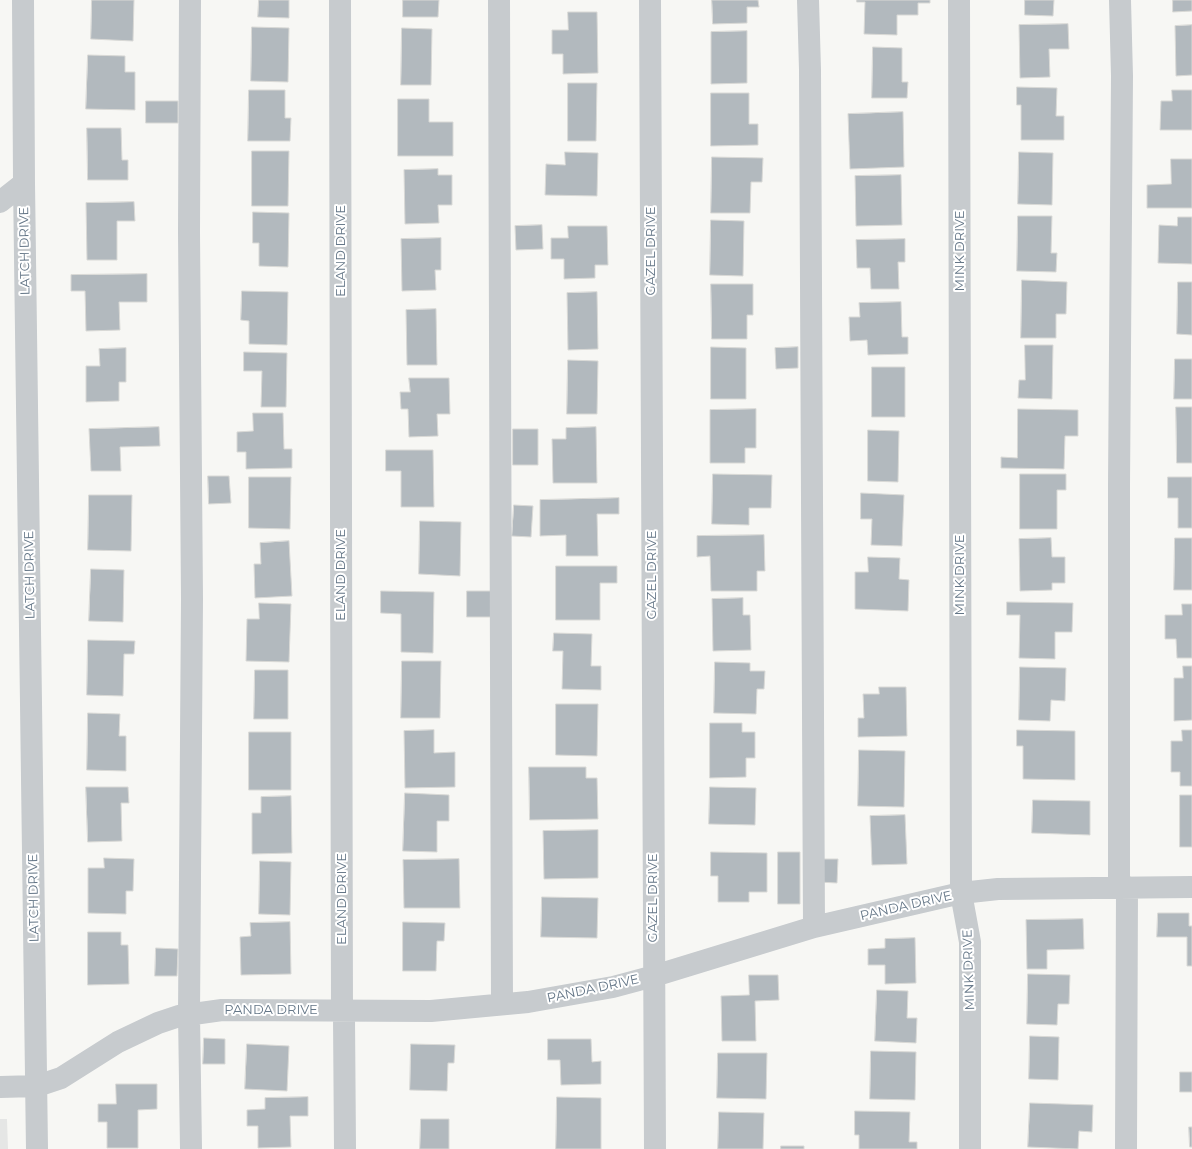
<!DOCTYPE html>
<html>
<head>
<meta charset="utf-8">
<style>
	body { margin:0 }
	canvas { display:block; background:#f7f7f4 }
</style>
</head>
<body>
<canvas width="1192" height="1149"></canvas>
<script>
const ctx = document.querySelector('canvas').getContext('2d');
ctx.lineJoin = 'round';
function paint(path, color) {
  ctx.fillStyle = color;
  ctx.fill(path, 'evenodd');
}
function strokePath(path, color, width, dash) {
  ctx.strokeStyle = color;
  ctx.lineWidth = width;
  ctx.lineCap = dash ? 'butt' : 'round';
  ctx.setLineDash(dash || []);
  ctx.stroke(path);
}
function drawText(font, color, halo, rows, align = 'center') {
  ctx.font = font + ' Montserrat,sans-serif';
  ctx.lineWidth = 4;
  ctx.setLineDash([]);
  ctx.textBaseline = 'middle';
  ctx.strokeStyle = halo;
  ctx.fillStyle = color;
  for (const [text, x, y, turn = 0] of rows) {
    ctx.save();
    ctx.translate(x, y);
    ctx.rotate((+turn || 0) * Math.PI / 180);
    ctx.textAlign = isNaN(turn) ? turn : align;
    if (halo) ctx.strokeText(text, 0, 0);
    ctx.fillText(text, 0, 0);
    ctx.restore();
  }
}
const built = new Path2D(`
	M0 1119H7L8 1149H0Z`);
const building = new Path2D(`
	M92 0H134L133 41 91 39Z
	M259 0H289V18L258 17Z
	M403 0H439L438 17H403Z
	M712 0H758L759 7H747V23L713 24Z
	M857 0H930V3H918V15H897V35L864 34 865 2H857Z
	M1025 0H1054L1053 16 1025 15Z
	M1173 0H1192V11L1173 12Z
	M568 12H597L598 73 563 74V54H552V30H568Z
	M1068 24 1069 49H1049L1050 77 1020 78 1019 25Z
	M1192 25V75L1176 76 1175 26Z
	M252 27 289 28 288 82 251 81Z
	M402 28 432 29 431 85H401Z
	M747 31V83L711 84V32Z
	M873 47 902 48V82H908L907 98H872Z
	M88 55 125 56V72H135V110L86 109Z
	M568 83H597L596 141H568Z
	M1017 87 1057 88 1056 116H1064V140H1021V105H1017Z
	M249 90H285V118H291L290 141H248Z
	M1172 90H1192V130H1160L1161 101H1172Z
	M711 93H749V124H758V145L711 146Z
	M398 99H429V122H453V156H398Z
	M146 101H178V123H146Z
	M903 112 904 167 850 169 848 114Z
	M87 128H121L122 160H128V180H88Z
	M252 151H289L288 206H252Z
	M565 152 598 153 597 196 545 195 546 164 565 165Z
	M1019 152 1053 153 1052 205 1018 204Z
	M712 157 763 158 762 182H751L750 213H711Z
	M1171 159H1192V208H1147V185L1171 184Z
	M438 169V175H452V205H438L439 223 405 224 404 170Z
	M901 175 902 225 856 226 855 176Z
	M134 202 135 221H117V260H87L86 203Z
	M253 212 289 213 288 267 259 266V243H253Z
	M1018 216H1052L1051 253H1057L1056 272 1017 271Z
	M1178 217H1192V264L1158 263 1159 225 1177 226Z
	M711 220 744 221 743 276 710 275Z
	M542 225 543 249 516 250 515 226Z
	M568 226H607L608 265H595V278L564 279V259H551V238H568Z
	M441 238V270H435L436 290 402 291 401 239Z
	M905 239V262H898L899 289H871L870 268H857L856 240Z
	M147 274V302H119L120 330 86 331 85 291H71V275Z
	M1022 280 1067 282 1066 314H1056V338H1021Z
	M1178 282H1192V335L1177 334Z
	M711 284H753V315H747V339H712Z
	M242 291 288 292 287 345 249 344V321L241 320Z
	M597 292 598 349 568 350 567 293Z
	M901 302 902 337H908V354L868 355 867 340 850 341 849 317H860L859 303Z
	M436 309 437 365H407L406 310Z
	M1025 345H1053L1052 399 1018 398 1019 380H1025Z
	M711 347 746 348V399H711Z
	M798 347V368L776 369 775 348Z
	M126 348V382H119V401L86 402V366H100L99 349Z
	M244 352 287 353 286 407H261L262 371H244Z
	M1175 359H1192V399H1174Z
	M568 360 598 361 597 414H567Z
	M872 367H905V417H872Z
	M409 378H449L450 414H437L438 436 409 437 408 409H401L400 392H410Z
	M1176 407H1192V463H1177Z
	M756 409V448H745V463H710V410Z
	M1018 409 1078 410V436H1065L1064 469 1001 468V457L1017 458Z
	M253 413H283L284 449H292V468L246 469V452H237V432L253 431Z
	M159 427 160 446 120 447 121 471H91L89 429Z
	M596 427 597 483H553L552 439H566V428Z
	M513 429H538V465H513Z
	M868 430 899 431 898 482 868 481Z
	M386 450H433L434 507H401V471H386Z
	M713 474 772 475 771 508H749V525L712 524Z
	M1020 474H1066V490H1057V529H1020Z
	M208 476H229L231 503 209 504Z
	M249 477H291L290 529 249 528Z
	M1168 477H1192V528H1178V498H1168Z
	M861 493 904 495 902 546 871 545 872 519H861Z
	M89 495H132L131 551 88 550Z
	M619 498V514H597L598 556H566V535L540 536V500Z
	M514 505 533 506 531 537 512 536Z
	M420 521 461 522 460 576 419 574Z
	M764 535 765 571H757V591H711L710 556 697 557V536Z
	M1051 538 1052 557H1065V583H1052V590L1020 591 1019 539Z
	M1175 538H1192V590H1174Z
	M289 541 292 596 255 598 254 564H261L260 543Z
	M868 557 900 558 899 579 909 580 908 611 855 609V572H868Z
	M556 566H617V583H600V620H556Z
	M91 569 124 570 123 622 89 621Z
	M381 591 434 592 433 653 401 652V614L381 613Z
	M467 591H491V617H467Z
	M743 598V615H750L751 650 713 651 712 599Z
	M1007 602 1073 603 1072 632H1055V659L1019 658 1020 615H1007Z
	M259 603 291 604 289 662 246 661 247 619H259Z
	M1182 604H1192V658H1177L1176 639H1165V615H1182Z
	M554 633 592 634 591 666H601V690L562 689 563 651H553Z
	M88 640 135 641 134 654H124L123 696 87 695Z
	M402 661H441L440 718H401Z
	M715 662 750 663V671H765L764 689H757L756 714 714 713Z
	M1183 666H1192V720L1174 721V678H1183Z
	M1020 667 1066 668 1065 701 1051 700 1050 721 1019 720Z
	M255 670H288V719H254Z
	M879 687H906L907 736 858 737V718H864L863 694H879Z
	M556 704H598L597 756 556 755Z
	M88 713 120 714 119 736H126V771L87 770Z
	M710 723H742V732H755V758H746V777L710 778Z
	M434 730V753L455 752V787L405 788 404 731Z
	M1017 730 1075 731V780L1023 779V746H1017Z
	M1182 730H1192V786H1180V772H1171V741H1182Z
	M249 732H291V790H249Z
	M859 750 905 751 904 807 858 806Z
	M529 767H586V778H597L598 819 530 820Z
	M86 787H128L129 803H121L122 841 88 842Z
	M710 787 756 788 755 825 709 824Z
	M405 793 449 795V821H437V852L403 851Z
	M1180 795H1192V847H1180Z
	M291 796 292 853 252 854V813H261V797Z
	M1033 800 1090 801V835L1032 833Z
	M905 815 907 864 872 865 870 816Z
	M598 830V878L544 879 543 831Z
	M711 852 767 853V892H749V902H718V876H711Z
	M778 852H800V904H778Z
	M104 858 134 859 133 891H126V914L88 913V868H104Z
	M459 859 460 908H404L403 860Z
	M819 859H838L837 883 818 882Z
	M260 861 291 862 290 915 259 914Z
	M542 897 598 898 597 938 541 937Z
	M1158 913H1189V926H1192V966H1187V937H1157Z
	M1083 919 1084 949 1047 950V969H1027L1026 920Z
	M290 922 291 974 241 975 240 937 251 936 250 923Z
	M403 922 445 923 444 941H437L436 971H403Z
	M88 932H121V945H128L129 984 88 985Z
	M915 938 916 983 885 984V965H868V949L885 948V939Z
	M156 948 178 949 177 976H155Z
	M1028 974 1070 975 1069 1004H1058L1057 1025 1027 1024Z
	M749 975H778L779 1000 755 1001 756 1041H722L721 996 749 995Z
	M877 990 908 991 907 1018H917L916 1043 875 1041Z
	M1030 1036 1059 1037 1058 1080 1029 1079Z
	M204 1038 225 1039V1064H203Z
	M548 1039H591L592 1062 601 1061V1084L561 1085 560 1060H548Z
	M247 1044 289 1046 287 1091 245 1089Z
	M411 1044 455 1045 454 1063H448L447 1091 410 1090Z
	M871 1051 916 1052 915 1100 870 1099Z
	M718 1053H767L766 1099 717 1098Z
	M1180 1072H1192V1092H1180Z
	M116 1084H157V1109L138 1110V1148H107V1122H98V1104H116Z
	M308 1097V1116H290L291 1147 258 1148V1126H247V1110L265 1109V1098Z
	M557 1097 601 1098V1149H556Z
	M1030 1103 1093 1105 1092 1132 1079 1131 1078 1149 1028 1147Z
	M855 1111 910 1112 909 1142H917V1149H859V1135H855Z
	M719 1112 764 1113 763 1149H718Z
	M421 1119H449V1149H420Z
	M1189 1127H1192V1147H1190Z
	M781 1146H804V1149H781Z`);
const minor = new Path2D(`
	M23 0 24 183 37 1149
	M190 0 189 232 192 599 189 1014 191 1149
	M340 0 342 1010 344 1017 345 1149
	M499 0 502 1004
	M650 0 655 1149
	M808 0 810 70 814 927
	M959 0 961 893 970 942V1149
	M0 202 24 183
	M1119 888V485L1122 76 1120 0
	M0 1087 37 1086 61 1078 118 1042 158 1023 179 1016 222 1010 431 1011 528 1002 613 987 654 976 814 927 961 893 998 889 1192 887
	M1126 1149 1127 887`);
const streetNames = [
	["LATCH DRIVE",25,251,-91],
	["ELAND DRIVE",341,251,-90],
	["GAZEL DRIVE",651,251,-90],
	["MINK DRIVE",960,251,-90],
	["LATCH DRIVE",30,575,-91],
	["ELAND DRIVE",341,575,-90],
	["GAZEL DRIVE",652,575,-90],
	["MINK DRIVE",960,575,-90],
	["LATCH DRIVE",34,898,-91],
	["GAZEL DRIVE",653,898,-90],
	["ELAND DRIVE",342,899,-90],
	["PANDA DRIVE",906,906,-13],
	["MINK DRIVE",969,970,-92],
	["PANDA DRIVE",593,989,-12],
	["PANDA DRIVE",271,1010]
];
paint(built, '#e5e6e5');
paint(building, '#b2b9be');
strokePath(building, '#d9d9d6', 1);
strokePath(minor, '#c7cbce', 22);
drawText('13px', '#647687', '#fff', streetNames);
</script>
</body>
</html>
